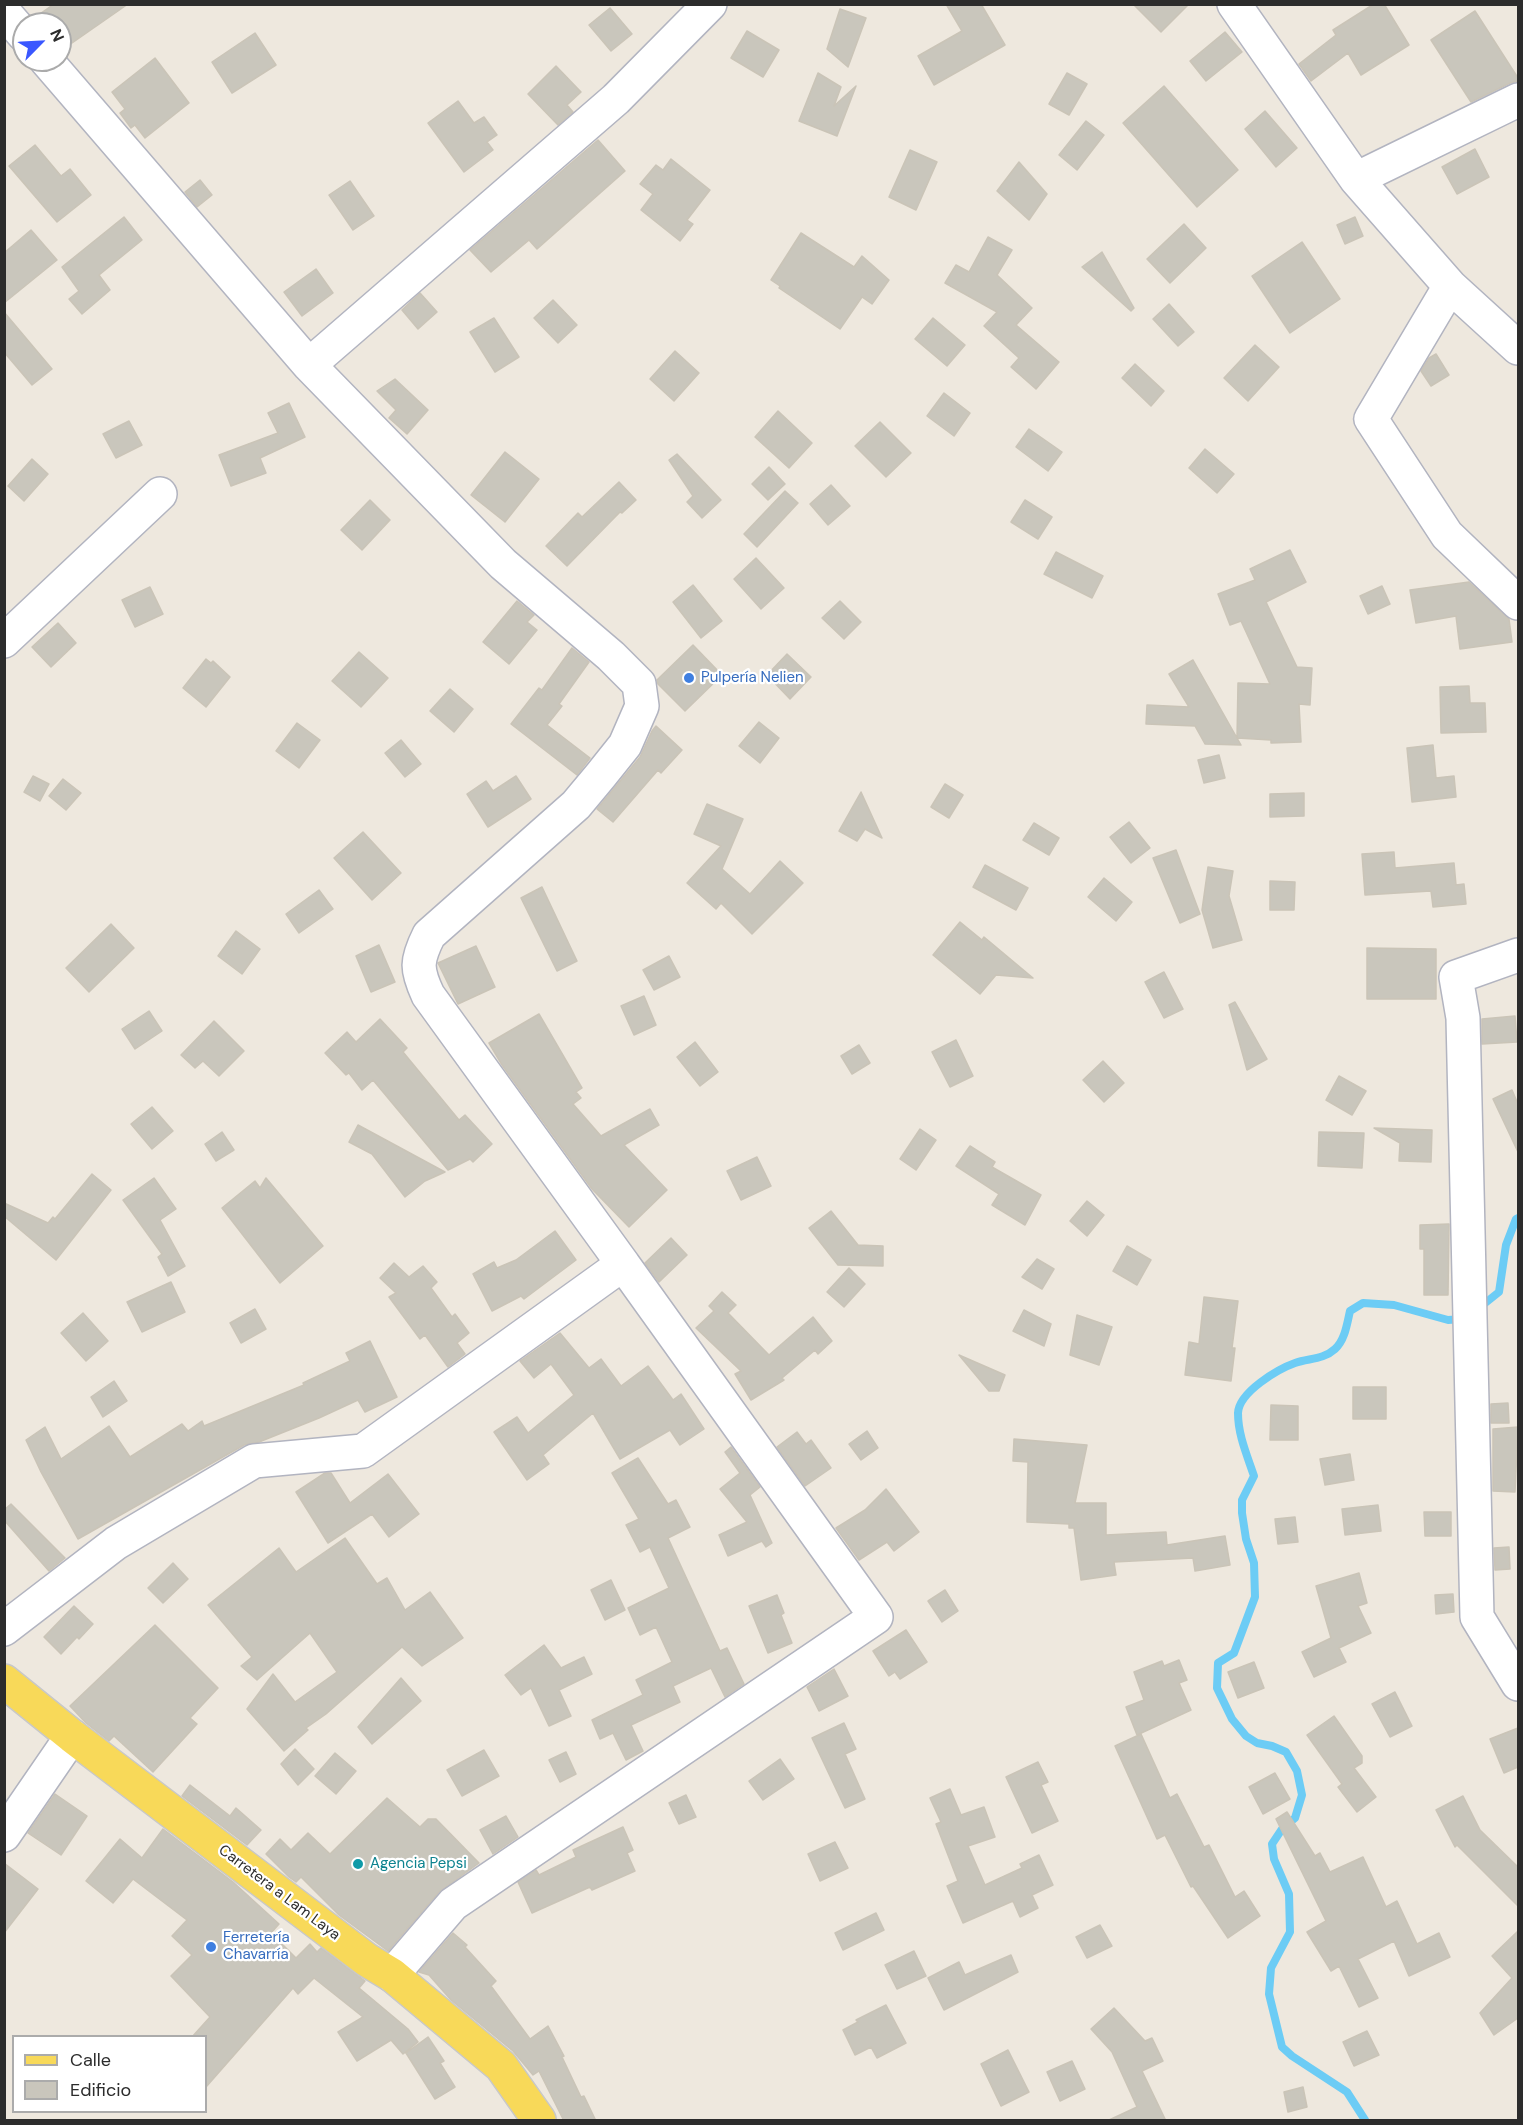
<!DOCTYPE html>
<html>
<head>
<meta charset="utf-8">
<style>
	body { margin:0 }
	#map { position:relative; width:1523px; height:2125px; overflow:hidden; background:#eee8de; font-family:"DM Sans",sans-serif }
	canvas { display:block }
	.frame { position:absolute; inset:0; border:6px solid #2c2c2c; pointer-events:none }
	.legend { position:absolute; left:12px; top:2035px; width:195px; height:78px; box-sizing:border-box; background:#fff; border:2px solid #ababab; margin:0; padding:8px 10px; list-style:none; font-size:18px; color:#2c2c2c }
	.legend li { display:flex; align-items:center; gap:12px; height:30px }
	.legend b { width:30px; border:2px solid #ababab }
	.north { position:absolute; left:12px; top:12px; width:60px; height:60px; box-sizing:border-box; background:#fff; border:2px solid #ababab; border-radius:50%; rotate:66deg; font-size:16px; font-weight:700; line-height:24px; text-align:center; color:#2c2c2c }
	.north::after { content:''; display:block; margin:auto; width:21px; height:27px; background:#3a57ff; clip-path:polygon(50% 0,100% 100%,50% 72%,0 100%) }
</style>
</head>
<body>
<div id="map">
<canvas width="1523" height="2125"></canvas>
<div class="frame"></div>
<ul class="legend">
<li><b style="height:8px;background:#f8d959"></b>Calle</li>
<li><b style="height:16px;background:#c9c6bc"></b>Edificio</li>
</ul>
<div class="north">N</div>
</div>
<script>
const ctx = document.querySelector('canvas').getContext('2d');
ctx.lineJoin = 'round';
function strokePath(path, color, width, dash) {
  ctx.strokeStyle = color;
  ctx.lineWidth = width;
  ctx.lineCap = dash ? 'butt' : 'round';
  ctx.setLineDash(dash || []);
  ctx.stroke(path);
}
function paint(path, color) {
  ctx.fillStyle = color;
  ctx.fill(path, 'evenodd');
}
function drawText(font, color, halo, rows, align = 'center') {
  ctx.font = font + ' "DM Sans",sans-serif';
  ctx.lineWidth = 4.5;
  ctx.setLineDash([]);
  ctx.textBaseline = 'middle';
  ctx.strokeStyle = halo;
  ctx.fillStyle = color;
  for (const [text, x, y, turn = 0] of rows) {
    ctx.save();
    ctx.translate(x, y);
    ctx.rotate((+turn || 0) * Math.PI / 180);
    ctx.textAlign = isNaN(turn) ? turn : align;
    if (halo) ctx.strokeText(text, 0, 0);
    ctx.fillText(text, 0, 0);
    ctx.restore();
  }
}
const stream = new Path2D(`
	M1479 1308 1499 1292 1506 1245 1516 1219 1518 1218
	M1365 2120 1347 2092 1292 2056 1282 2047 1269 1994 1271 1968 1290 1932 1289 1894 1274 1859 1272 1844 1282 1829 1295 1818 1302 1795 1297 1771 1286 1752 1272 1746 1257 1743 1246 1736 1232 1719 1217 1688 1218 1663 1234 1653 1255 1597 1254 1563 1246 1539 1242 1513V1500L1254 1476C1247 1455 1238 1435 1238 1413 1239 1392 1278 1369 1295 1363 1309 1358 1323 1360 1335 1349 1345 1340 1347 1324 1350 1311L1363 1303 1394 1305 1448 1320 1462 1319`);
const building = new Path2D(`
	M54 4H128L62 50 60 48V24H39L34 18Z
	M946 4H981L1005 45 934 85 918 56 962 31Z
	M1133 4H1189L1161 32Z
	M1374 4H1384L1409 45 1361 75 1348 53 1311 81 1299 64 1336 35 1333 30Z
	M610 8 632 34 611 51 589 25Z
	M840 9 866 18 848 67 827 49Z
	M1475 11 1518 78V81L1510 83 1471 102 1431 40Z
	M747 31 779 50 763 77 731 58Z
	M1225 32 1242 52 1206 81 1190 61Z
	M255 33 276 65 232 93 212 62Z
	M155 58 189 103 145 138 135 125 131 128 120 113 125 109 112 92Z
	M556 66 581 92 567 105 573 112 558 125 528 94Z
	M818 73 841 87 834 106 856 86 837 136 799 121Z
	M1067 73 1087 84 1069 115 1049 104Z
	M1164 86 1238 170 1197 207 1123 123Z
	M458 101 474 123 484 117 497 135 487 142 493 150 464 172 428 123Z
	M1265 111 1297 148 1276 167 1245 129Z
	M1086 121 1104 135 1077 170 1059 155Z
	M598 140 625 171 537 249 529 240 491 272 470 250Z
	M35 145 61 176 70 169 91 195 57 222 9 166Z
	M1475 149 1489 177 1457 194 1442 167Z
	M910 150 937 162 916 210 889 197Z
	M671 159 710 190 687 220 693 224 680 241 641 210 653 194 640 184 656 165 663 170Z
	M1019 162 1047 194 1029 220 997 191Z
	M200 180 212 195 197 207 185 192Z
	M350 181 374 216 353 230 329 195Z
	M124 217 142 240 99 275 110 290 82 314 69 299 79 291 62 267Z
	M1355 217 1363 236 1345 244 1337 225Z
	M1184 224 1206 248 1170 283 1147 259Z
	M31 230 57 260 4 303V253Z
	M801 233 854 267 862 256 889 280 872 304 862 297 840 329 779 288 780 286 771 280Z
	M988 237 1012 250 997 275 1032 308 1016 325 1059 362 1036 389 1011 367 1019 358 984 326 997 312 945 283 956 265 969 272Z
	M1302 242 1340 299 1290 333 1252 276Z
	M1102 252 1134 308 1131 311 1082 267Z
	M316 269 333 293 302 316 284 292Z
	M420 293 437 312 418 329 402 310Z
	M553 300 577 325 558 343 534 318Z
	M1169 304 1194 332 1178 346 1153 319Z
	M4 312 52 369 32 385 4 352Z
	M494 318 519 357 495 372 470 332Z
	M933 318 965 345 947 366 915 339Z
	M1255 345 1279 367 1248 401 1224 378Z
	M675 351 699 373 674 401 650 379Z
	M1436 354 1449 375 1431 386 1421 371 1429 358Z
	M1135 364 1164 391 1151 406 1122 378Z
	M395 379 428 410 407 434 389 418 396 410 377 391Z
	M944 393 970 413 954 436 927 416Z
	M289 403 305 437 260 458 266 473 231 486 219 455 278 433 268 413Z
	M778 411 812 443 789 468 755 437Z
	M129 421 142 445 116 458 103 434Z
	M880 422 911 453 886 477 855 446Z
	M1029 429 1062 452 1048 471 1016 447Z
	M1205 449 1234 474 1217 493 1189 468Z
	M505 452 539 479 505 522 471 495Z
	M677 454 721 500 702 518 687 502 693 496 669 460Z
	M32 459 48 474 24 501 8 486Z
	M769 467 785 484 768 500 752 484Z
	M619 482 636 500 622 513 620 512 567 566 546 546 578 513 582 517Z
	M831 485 850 506 828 525 810 504Z
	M785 491 798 503 757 547 744 534Z
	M370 500 390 520 362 550 341 530Z
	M1025 500 1052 517 1038 539 1011 522Z
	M1290 550 1306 582 1266 602 1297 667 1312 668 1310 705 1299 704 1301 742 1271 743V740L1237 738 1241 745 1205 744 1195 726 1146 724 1147 705 1189 707 1169 674 1193 660 1237 738 1238 683 1270 684 1241 621 1230 625 1218 594 1255 580 1250 569Z
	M1056 552 1103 576 1092 598 1044 574Z
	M756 558 784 588 761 609 734 579Z
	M1469 582 1509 619 1512 642 1460 649 1456 616 1416 623 1410 590Z
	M693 585 722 621 701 638 673 602Z
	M1382 586 1390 604 1368 614 1360 596Z
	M150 587 163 614 135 627 122 600Z
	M517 601 534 615 527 622 537 630 509 664 483 642Z
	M840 601 861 622 844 639 822 618Z
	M58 623 76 643 51 667 32 647Z
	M693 645 722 675 685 711 658 684 657 680Z
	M572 648 589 662 559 704 562 706 547 725 590 758 577 775 511 724 539 688 542 690Z
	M359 652 388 678 361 707 332 681Z
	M787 654 811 677 790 699 767 675Z
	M206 659 211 663 213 661 230 677 206 707 183 688Z
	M1469 686 1470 703H1485L1486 732 1441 733 1440 687Z
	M450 689 473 709 454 732 430 711Z
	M759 722 779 738 760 763 739 746Z
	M297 723 320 740 299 768 276 751Z
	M656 726 682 750 661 773 658 770 613 822 597 809 640 757 652 731Z
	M401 740 421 764 405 777 385 753Z
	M1433 745 1436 778 1454 776 1456 797 1412 802 1407 748Z
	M1219 755 1225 778 1204 783 1198 760Z
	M33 776 49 784 40 801 24 792Z
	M516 776 531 799 488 827 467 794 486 781 493 791Z
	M63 779 81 793 66 810 49 796Z
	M945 784 963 795 949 818 931 807Z
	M861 792 882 838 865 829 857 841 839 831Z
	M1304 793V816L1270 817V794Z
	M707 804 743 819 722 869 750 894 780 861 803 883 752 934 721 903 716 909 687 883 721 846 694 834Z
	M1129 822 1150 848 1131 863 1110 837Z
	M1034 823 1059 838 1049 855 1023 840Z
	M363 832 401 873 372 900 334 858Z
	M1176 850 1200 914 1180 923 1153 858Z
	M1394 852 1395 868 1454 863 1456 885 1464 884 1466 904 1433 907 1431 891 1365 895 1362 854Z
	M985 865 1028 888 1016 910 973 887Z
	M1208 867 1233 871 1229 896 1242 940 1213 948 1202 910Z
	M1104 878 1132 902 1116 921 1088 897Z
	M1270 881 1295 882 1294 910H1270Z
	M542 887 577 961 557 971 521 898Z
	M319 890 333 909 299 933 286 914Z
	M960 922 982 940 984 937 1033 978 996 975 980 994 933 955Z
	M111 924 134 948 89 992 66 968Z
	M236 931 260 949 242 974 218 956Z
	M379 945 395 982 371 992 356 956Z
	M476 946 495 987 458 1004 438 963Z
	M1367 948 1436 949V999H1367Z
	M669 956 680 977 654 990 643 970Z
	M1164 972 1183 1009 1164 1018 1145 982Z
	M644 996 656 1025 634 1035 621 1006Z
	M1235 1002 1267 1059 1247 1070 1229 1005Z
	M149 1011 162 1031 135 1049 122 1029Z
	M539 1014 582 1088 576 1092 581 1098 573 1104 601 1136 650 1109 659 1125 624 1145 667 1190 629 1227 592 1189 502 1065 489 1043Z
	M1515 1016 1517 1042 1482 1044V1019Z
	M380 1019 407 1048 403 1052 459 1120 465 1115 492 1144 473 1162 470 1159 448 1170 373 1080 362 1090 349 1073 346 1075 325 1053 347 1032 356 1042Z
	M214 1021 244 1051 219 1076 203 1061 195 1068 181 1055Z
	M956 1040 973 1076 950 1087 932 1052Z
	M695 1042 718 1072 700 1086 677 1057Z
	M859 1045 870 1063 852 1074 841 1056Z
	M1103 1061 1124 1083 1104 1102 1083 1080Z
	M1339 1076 1366 1091 1352 1115 1326 1100Z
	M1512 1090 1518 1104V1152L1493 1099Z
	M152 1107 173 1131 152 1149 131 1124Z
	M358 1125 445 1172 425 1181 405 1197 372 1154 349 1142Z
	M1374 1128 1432 1130 1431 1162 1399 1161 1400 1143Z
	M920 1129 936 1140 916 1170 900 1159Z
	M222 1132 234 1150 216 1161 205 1144Z
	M1319 1132 1364 1133 1362 1168 1318 1166Z
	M970 1146 995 1162 992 1167 1041 1195 1025 1225 992 1205 999 1194 956 1166Z
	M757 1157 771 1186 741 1200 727 1171Z
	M92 1174 111 1190 56 1260 4 1216V1203L48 1223 53 1217 55 1219Z
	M154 1178 176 1209 160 1220 185 1266 168 1276 158 1257 162 1254 123 1200Z
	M266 1178 323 1246 280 1283 222 1208 255 1181 260 1188Z
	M1087 1201 1104 1215 1087 1236 1070 1221Z
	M831 1211 858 1245 883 1246V1266L838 1265 809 1228Z
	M1449 1224 1448 1295H1424V1249H1420V1225Z
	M555 1231 576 1260 524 1299 521 1296 492 1311 473 1274 494 1262 497 1268 516 1260Z
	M671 1238 687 1255 659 1282 645 1263Z
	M1127 1246 1151 1260 1137 1285 1113 1271Z
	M1037 1259 1054 1269 1042 1289 1022 1277Z
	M394 1263 409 1277 423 1266 437 1282 431 1288 452 1317 455 1314 469 1333 457 1343 465 1354 448 1367 425 1335 420 1339 389 1297 396 1293 380 1278Z
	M849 1268 865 1284 844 1307 827 1292Z
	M171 1282 185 1312 142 1332 127 1302Z
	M722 1292 736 1305 728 1313 769 1355 813 1317 832 1341 818 1354 815 1350 782 1378 784 1380 751 1400 735 1374 741 1371 696 1328 714 1311 709 1306Z
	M1204 1297 1238 1301 1232 1348H1235L1231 1381 1185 1375 1189 1342 1199 1344Z
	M255 1309 266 1329 241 1343 230 1323Z
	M1024 1310 1051 1324 1044 1346 1013 1331Z
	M83 1313 108 1341 86 1361 61 1333Z
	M1077 1315 1112 1327 1099 1365 1070 1355Z
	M560 1333 589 1368 601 1359 621 1386 648 1366 673 1400 681 1394 704 1429 680 1445 670 1430 620 1459 593 1413 543 1455 549 1464 527 1480 494 1432 517 1417 528 1433 574 1395 551 1364 534 1378 520 1361Z
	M370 1341 397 1397 365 1412 358 1400 319 1418 259 1442 244 1445 78 1539 41 1472 26 1440 45 1427 61 1459 109 1426 130 1457 182 1424 188 1431 202 1421 204 1426 304 1385 303 1383 350 1361 346 1353Z
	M959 1355 1005 1375 999 1391H989Z
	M114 1381 127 1401 103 1417 91 1397Z
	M1353 1387H1386V1419H1353Z
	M1508 1403 1509 1423H1491V1404Z
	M1271 1405 1298 1406V1440H1270Z
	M1518 1427 1515 1492 1493 1491V1429Z
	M867 1431 878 1448 861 1460 849 1444Z
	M797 1432 806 1444 811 1440 831 1468 805 1486 777 1447Z
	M1014 1439 1087 1445 1075 1503H1106V1535L1166 1532 1167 1545 1225 1536 1230 1565 1195 1571 1193 1558 1114 1562 1116 1575 1081 1580 1074 1528H1069V1524L1027 1522 1028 1462 1013 1461Z
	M731 1447 760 1487 750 1495 772 1543 766 1547 762 1541 728 1556 719 1535 747 1522 720 1489 740 1473 725 1452Z
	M1350 1454 1354 1480 1325 1485 1320 1459Z
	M638 1458 668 1504 676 1500 690 1527 668 1538 720 1651 727 1648 744 1684 725 1697 711 1668 673 1686 680 1702 631 1725 643 1751 626 1760 613 1733 600 1739 592 1720 643 1695 636 1680 672 1662 656 1627 640 1635 628 1608 669 1588 650 1547 640 1552 626 1525 639 1519 612 1473Z
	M325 1473H331L350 1503 388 1474 419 1514 389 1537 372 1514 328 1543 296 1492Z
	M886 1489 919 1532 894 1551 887 1542 859 1560 836 1528 865 1510Z
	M11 1504 65 1558 49 1571 4 1520V1510Z
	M1378 1505 1381 1531 1345 1535 1342 1509Z
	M1424 1512H1451V1536H1425Z
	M1295 1517 1298 1542 1278 1544 1275 1519Z
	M345 1538 377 1584 387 1578 405 1610 430 1592 463 1638 422 1666 402 1647 326 1714 306 1728 308 1730 284 1751 247 1709 273 1674 295 1702 337 1672 310 1633 257 1680 241 1666 252 1657 208 1605 279 1548 296 1572Z
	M1509 1547 1510 1569 1495 1570 1494 1548Z
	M173 1563 188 1579 163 1603 148 1588Z
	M1359 1573 1367 1603 1358 1606 1371 1633 1339 1648 1346 1662 1314 1677 1302 1652 1331 1638 1316 1586Z
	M611 1580 625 1610 605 1620 591 1590Z
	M945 1590 958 1611 942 1622 928 1601Z
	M1453 1594 1454 1612 1436 1614 1435 1595Z
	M777 1595 784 1613 781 1615 792 1643 768 1653 749 1606Z
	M74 1606 93 1624 79 1639 77 1637 61 1654 44 1637Z
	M155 1625 218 1688 190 1718 197 1724 153 1772 114 1736 109 1741 86 1723 70 1706Z
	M906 1630 927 1662 900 1679 895 1672 889 1676 873 1651Z
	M544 1645 561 1668 584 1657 592 1674 559 1690 571 1716 549 1726 531 1688 521 1695 505 1675Z
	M1179 1660 1187 1680 1179 1683 1191 1710 1137 1735 1126 1707 1144 1700 1134 1672 1162 1661 1164 1666Z
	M1254 1662 1264 1688 1238 1698 1228 1672Z
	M834 1669 848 1696 819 1711 807 1687Z
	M401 1678 421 1701 372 1744 358 1727Z
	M1395 1692 1412 1726 1390 1737 1372 1704Z
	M1334 1716 1362 1756V1763L1354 1768 1376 1797 1357 1812 1338 1787 1342 1784 1307 1735Z
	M844 1723 856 1749 845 1754 865 1799 845 1808 812 1738Z
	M1518 1728V1767L1504 1773 1490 1739Z
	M1141 1734 1170 1798 1177 1794 1204 1847 1209 1845 1235 1897 1244 1891 1260 1916 1228 1938 1193 1886 1191 1887 1165 1835 1157 1839 1115 1746Z
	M295 1749 314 1769 298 1785 281 1764Z
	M484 1750 499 1776 462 1796 447 1770Z
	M566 1752 576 1774 560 1782 549 1760Z
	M335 1753 356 1771 336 1794 315 1776Z
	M780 1759 794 1779 763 1800 749 1781Z
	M1038 1762 1048 1782 1041 1785 1058 1821 1032 1833 1006 1777Z
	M1275 1773 1290 1799 1263 1814 1249 1787Z
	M190 1785 230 1816 236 1808 261 1830 247 1845 182 1796Z
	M950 1789 961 1815 984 1807 995 1837 968 1846 985 1885 1022 1868 1020 1864 1039 1855 1053 1885 1032 1895 1038 1908 1020 1917 1013 1901 963 1923 947 1886 958 1881 936 1824 941 1822 930 1798Z
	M55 1794 87 1816 61 1855 28 1833Z
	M686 1795 696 1817 679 1824 669 1803Z
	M1463 1796 1480 1830 1518 1867V1906L1457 1845 1455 1847 1436 1810Z
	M387 1798 420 1827 428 1819H436L479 1863 439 1892 388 1951 339 1915 301 1877 296 1882 289 1877 266 1854 280 1839 291 1850 308 1833 330 1854Z
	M1287 1812 1315 1856 1320 1853 1330 1872 1363 1857 1386 1907 1397 1901 1417 1944 1439 1933 1450 1957 1409 1976 1394 1941 1358 1959 1378 1998 1359 2007 1339 1966 1331 1971 1307 1932 1326 1921 1276 1819Z
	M506 1816 518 1837 493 1854 480 1830Z
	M623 1827 633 1850 627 1853 635 1871 592 1890 590 1887 532 1913 518 1882 536 1870 539 1875 576 1857 573 1850Z
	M163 1829 233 1882 279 1924 271 1933 296 1958 310 1944 317 1952 321 1948 365 1981 359 1988 408 2029 418 2042 403 2054 391 2040 357 2061 338 2032 363 2017 314 1978 298 1994 293 1988 206 2087V2037H192L210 2017 171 1976 192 1955 172 1936 187 1920 133 1879 113 1903 86 1881 120 1839 142 1858Z
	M835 1842 848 1868 820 1881 808 1854Z
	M4 1863 38 1889 4 1933Z
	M876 1913 884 1930 843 1950 835 1933Z
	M1100 1925 1112 1946 1087 1958 1076 1937Z
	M1518 1931V2018L1494 2035 1480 2013 1512 1978 1492 1956Z
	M453 1933 467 1945 465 1947 496 1981 491 1986 530 2039 548 2026 564 2056 562 2057 581 2097 584 2096 596 2121H564L539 2071 533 2075 513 2051 451 2000 429 1975 419 1972Z
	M914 1951 926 1976 897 1989 885 1965Z
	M1011 1955 1018 1972 944 2010 928 1978 959 1962 965 1975Z
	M886 2005 906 2043 877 2058 871 2047 855 2055 843 2030 858 2022 856 2020Z
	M1114 2008 1145 2041 1152 2038 1163 2061 1142 2071 1166 2121H1107L1137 2107 1112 2052 1091 2029Z
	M1367 2031 1379 2055 1354 2066 1343 2042Z
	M428 2037 444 2061 440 2063 455 2087 435 2099 406 2053Z
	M1008 2050 1029 2092 1001 2106 981 2064Z
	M1072 2061 1085 2089 1060 2101 1047 2072Z
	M1303 2087 1307 2107 1288 2112 1284 2092Z`);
const minor = new Path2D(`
	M1234 4 1356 179 1450 286 1371 419 1447 535 1518 603
	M4 12 24 35
	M1356 179 1518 100
	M1450 286 1518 348
	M309 365 616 99 710 4
	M4 641 160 494
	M1518 955 1456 977 1463 1018 1477 1617 1518 1684
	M4 1629 116 1543 254 1461 363 1451 623 1264 428 995C416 969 416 961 429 935L576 805 601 775 625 745 642 706 639 684 611 656 503 564 309 365 46 60
	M4 1835 72 1736
	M392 1975 453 1904 876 1617 623 1264`);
const major = new Path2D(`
	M4 1681 72 1736 367 1960 392 1975 501 2066 539 2120`);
const markers = [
	[689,678,6,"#3f7fe0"],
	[358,1864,6,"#0f9aa8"],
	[211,1947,6,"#3f7fe0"]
];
const shopNames = [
	["Pulpería Nelien",701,678],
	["Ferretería",223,1938],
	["Chavarría",223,1955]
];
const cultureNames = [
	["Agencia Pepsi",370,1864]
];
const streetNames = [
	["Carretera a Lam Laya",279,1893,37]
];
strokePath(stream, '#6cccf5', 8);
paint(building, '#c9c6bc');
strokePath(building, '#cac4b7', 1.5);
strokePath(minor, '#b2b4c0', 36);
strokePath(major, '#c8c8c8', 36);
strokePath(minor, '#fff', 33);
strokePath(major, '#f8d959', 33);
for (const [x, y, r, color] of markers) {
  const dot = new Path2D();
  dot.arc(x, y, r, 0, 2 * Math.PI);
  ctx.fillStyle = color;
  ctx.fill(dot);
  strokePath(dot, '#fff', 2);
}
drawText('15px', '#366cbe', '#fff', shopNames, 'left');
drawText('15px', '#0d838f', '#fff', cultureNames, 'left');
drawText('15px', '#2c2c2c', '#fff', streetNames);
</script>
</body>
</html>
